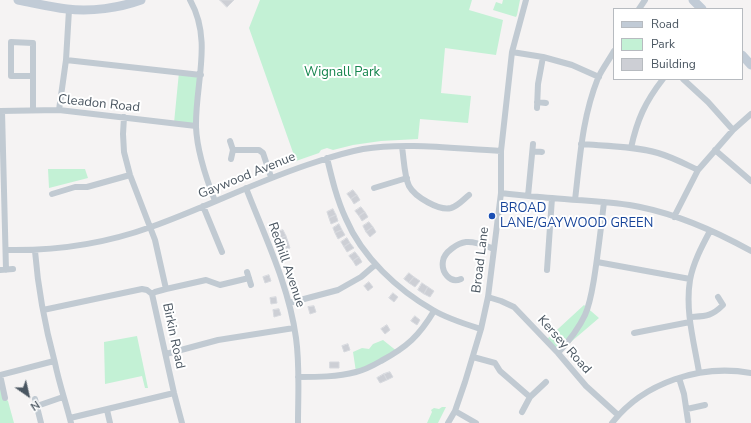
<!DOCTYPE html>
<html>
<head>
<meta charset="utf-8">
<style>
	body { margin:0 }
	#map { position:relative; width:751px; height:423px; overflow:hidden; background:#f5f3f3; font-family:"Nunito Sans",sans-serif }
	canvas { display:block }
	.legend { position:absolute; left:613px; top:8px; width:130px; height:72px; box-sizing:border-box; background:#fff; border:1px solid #b7bbc0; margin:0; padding:5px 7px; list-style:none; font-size:12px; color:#4a5661 }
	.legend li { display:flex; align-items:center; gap:8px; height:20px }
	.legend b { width:20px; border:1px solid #b7bbc0 }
	.north { position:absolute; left:8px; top:375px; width:40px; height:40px; -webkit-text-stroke:3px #fff; paint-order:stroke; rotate:146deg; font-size:11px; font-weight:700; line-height:16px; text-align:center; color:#4a5661 }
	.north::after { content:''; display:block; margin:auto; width:14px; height:18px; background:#4a5661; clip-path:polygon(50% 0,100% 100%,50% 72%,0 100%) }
</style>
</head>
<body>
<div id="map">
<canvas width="751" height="423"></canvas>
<ul class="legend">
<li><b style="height:5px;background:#c1cbd6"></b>Road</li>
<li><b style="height:11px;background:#c3f1d5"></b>Park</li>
<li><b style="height:11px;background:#cdcfd5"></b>Building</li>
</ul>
<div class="north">N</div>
</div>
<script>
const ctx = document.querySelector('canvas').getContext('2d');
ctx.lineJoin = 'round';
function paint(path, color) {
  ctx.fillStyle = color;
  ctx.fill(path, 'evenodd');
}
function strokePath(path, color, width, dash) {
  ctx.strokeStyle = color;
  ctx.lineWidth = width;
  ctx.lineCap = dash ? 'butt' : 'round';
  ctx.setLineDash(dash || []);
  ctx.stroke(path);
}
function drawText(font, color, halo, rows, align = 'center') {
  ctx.font = font + ' "Nunito Sans",sans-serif';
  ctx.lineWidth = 4;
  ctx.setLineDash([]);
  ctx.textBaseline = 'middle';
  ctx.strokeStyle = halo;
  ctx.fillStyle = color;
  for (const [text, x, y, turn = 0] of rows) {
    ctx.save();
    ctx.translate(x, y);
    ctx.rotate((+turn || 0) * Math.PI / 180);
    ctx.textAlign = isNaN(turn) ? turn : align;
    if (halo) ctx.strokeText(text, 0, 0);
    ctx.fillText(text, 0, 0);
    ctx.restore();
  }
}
const green = new Path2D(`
	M260 0H472L469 10 503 20 496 55 445 48 441 93 471 96 468 123 420 119 418 139 381 141 353 145 333 150 327 148 321 150 319 153 296 161 249 28Z
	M503 0H520L517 15 516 17 493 10 496 2 502 4Z
	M179 72 201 75 196 126 174 123Z
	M48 169H85L88 178 49 188Z
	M584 305 599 318 558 353 546 340Z
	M137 336 148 388H145L142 376 105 384 104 342Z
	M383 340 398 352 356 372 353 352 362 348 369 349 373 344Z
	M0 376 5 398 8 401 14 423H0Z
	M442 407H446L438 423H427L432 412 431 410 434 408 439 409Z`);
const building = new Path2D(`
	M220 0H234L227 7Z
	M353 190 357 195 351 199 347 194Z
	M357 195 360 200 354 204 351 199Z
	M361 207 365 212 359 216 355 211Z
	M333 209 336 215 329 218 327 212Z
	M365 212 368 217 362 221 359 216Z
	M336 215 338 221 331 224 329 218Z
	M369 222 373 227 366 232 363 226Z
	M339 224 342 230 335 233 333 228Z
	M373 227 376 232 370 237 366 232Z
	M283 230 286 236 279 239 277 232Z
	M342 230 345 235 338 239 335 233Z
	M286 236 288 242 282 244 279 239Z
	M347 238 350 243 344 247 341 242Z
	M288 242 290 248 284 250 282 244Z
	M350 243 354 248 347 252 344 247Z
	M355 252 359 257 353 261 349 256Z
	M359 257 362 262 356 266 353 261Z
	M409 273 414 277 409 283 404 279Z
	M269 275 271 281 265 283 263 277Z
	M414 277 420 281 415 287 409 283Z
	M369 282 373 287 368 291 364 286Z
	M422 283 428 287 424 294 418 290Z
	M428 287 434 291 430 297 424 294Z
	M393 293 398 297 394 302 389 298Z
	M276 297 277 303 271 304 270 298Z
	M314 306 316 312 310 314 308 307Z
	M279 309 281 315 274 317 273 310Z
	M415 316 420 320 417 325 411 321Z
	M387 325 390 330 385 334 381 329Z
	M348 344 350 350 344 352 342 346Z
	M330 362H339V368H330Z
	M390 372 393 377 387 380 384 374Z
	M384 374 387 380 380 383 377 378Z`);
const street = new Path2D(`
	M190 0C213 40 195 84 196 127 197 152 206 178 215 201
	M639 9 645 0
	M512 52 543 57 572 65 599 77
	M66 60 201 75
	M33 76H11V42L33 43V110
	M683 79 708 102 733 130
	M537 102 546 103
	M537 108 538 84 543 57
	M59 110 66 60 69 10
	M0 111 59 110 196 126
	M2 111 6 270
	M124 117 123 134 124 152 130 175 155 240 166 289
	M230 141 233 150 231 159
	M581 144C606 146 634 146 658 153 672 157 685 164 698 170
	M402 147C404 159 404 175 409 186 415 197 439 211 451 208 458 206 463 200 469 195
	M631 148C637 120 645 102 663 79
	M233 150H259L263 153 271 177
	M715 150 751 181
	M533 151 542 152
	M327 158C332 179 337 200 346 219 362 257 398 290 433 310 448 319 465 324 481 329
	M246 188C265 237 289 286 296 338 300 366 298 395 298 423
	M374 188 407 178
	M501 193C518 195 535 197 552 198 581 201 612 201 640 207 679 215 717 232 751 251
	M52 194 75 187H87L130 175
	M528 196 533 144
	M575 200C580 158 582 118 598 78 602 69 609 60 614 51
	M203 206 222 252
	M674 217 698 170 733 130 751 114
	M6 250C55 251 104 244 151 227 207 207 259 180 316 162 331 157 347 152 363 149 406 142 457 149 501 151
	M35 251C38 289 45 326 55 363 59 383 66 403 71 423
	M597 262 690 279
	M0 270 13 269
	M547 270 552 198
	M247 272 251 285
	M461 279C450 284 441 272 443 261 444 252 458 243 466 242 476 241 486 246 494 249
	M152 294 155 292 166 289 206 280 220 285 249 278
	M488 297 501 301 514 307 558 353 586 386 618 415
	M289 303 338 290 361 277 375 265
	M43 310 142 289 147 290 152 294 174 393 182 423
	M690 317C705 316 711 317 723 305L718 297
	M634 333 690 322
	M558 353C569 341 578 330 585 315 590 304 592 291 594 279 598 254 601 228 604 202
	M166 354 218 340 294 328
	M473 357 495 363 500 371 530 397 546 382
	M699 372C694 342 685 311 690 280 693 263 702 246 710 231
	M0 375 54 361
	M0 375 5 398
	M298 377C317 377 337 377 356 372 365 370 374 365 381 361 407 347 419 336 434 311
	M679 378 684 394 688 421
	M35 399 41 423
	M37 406 63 397
	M687 409 705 405
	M107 410 110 423
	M455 411 476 423
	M522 412 530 397
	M70 418 174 393
	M448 423 455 411 465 382 481 329 488 297 501 193V151L512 52 526 0
	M612 423C644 382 701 364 751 373`);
const secondary = new Path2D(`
	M18 0C34 3 50 7 67 9 91 12 119 8 141 0
	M693 0 702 9
	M742 55 751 65`);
const markers = [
	[492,216,4,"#1a4fb4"]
];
const parkNames = [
	["Wignall Park",342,73]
];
const streetNames = [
	["Cleadon Road",99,104,6],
	["Gaywood Avenue",247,176,-22],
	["Broad Lane",481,260,-83],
	["Redhill Avenue",286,265,71],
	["Birkin Road",173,336,78],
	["Kersey Road",564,345,48]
];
const transitNames = [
	["BROAD",500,209],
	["LANE/GAYWOOD GREEN",500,224]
];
paint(green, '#c3f1d5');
paint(building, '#cdcfd5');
strokePath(building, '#d7d9de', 1);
strokePath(street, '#c1cad2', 6);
strokePath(secondary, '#c1cbd6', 9);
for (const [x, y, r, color] of markers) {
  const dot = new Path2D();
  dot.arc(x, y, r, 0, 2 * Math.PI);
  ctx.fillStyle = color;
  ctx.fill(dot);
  strokePath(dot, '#fff', 1.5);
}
drawText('13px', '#17864f', '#fff', parkNames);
drawText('13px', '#4a5661', '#fff', streetNames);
drawText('13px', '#164399', '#fff', transitNames, 'left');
</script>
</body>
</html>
